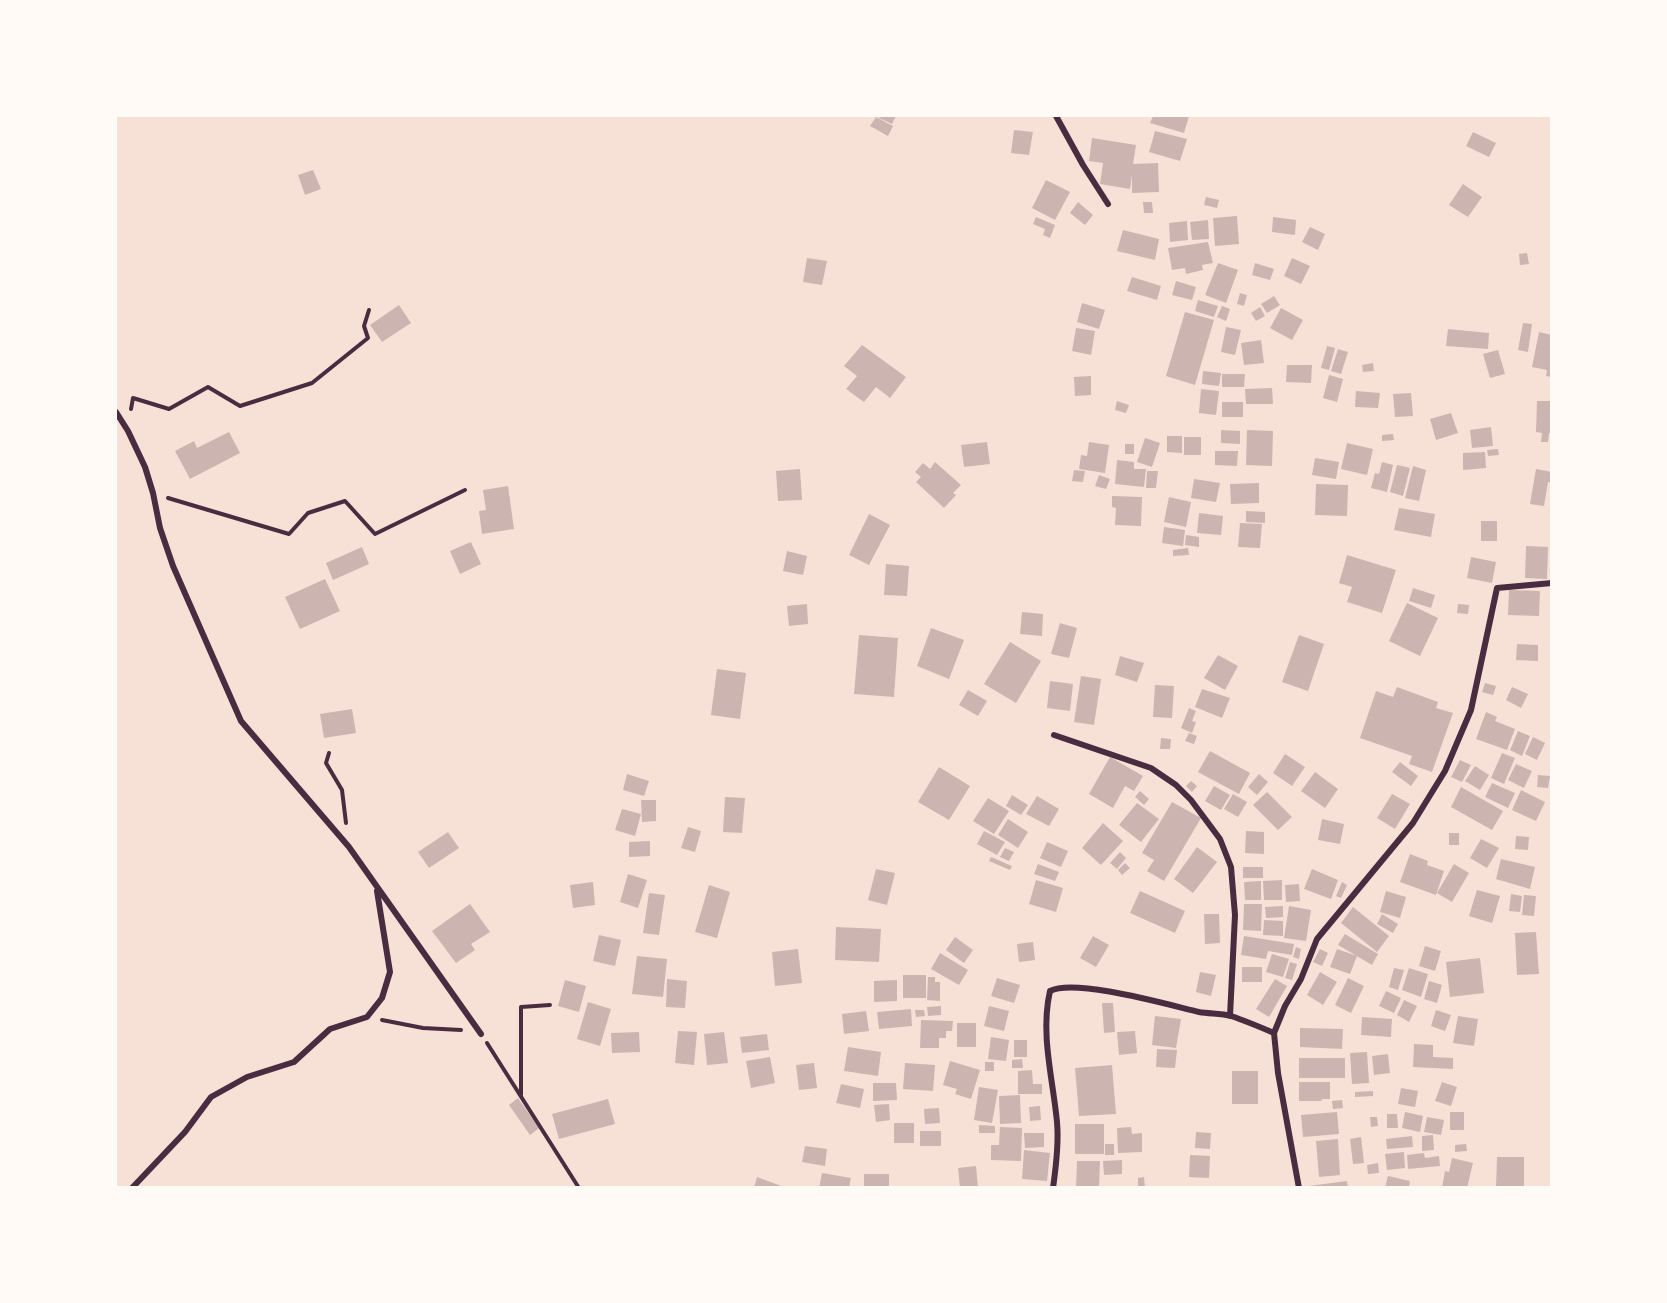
<!DOCTYPE html>
<html>
<head>
<meta charset="utf-8">
<style>
	body { margin:0 }
	#map { position:relative; width:1667px; height:1303px; overflow:hidden; background:#f7e1d7; font-family:"DM Sans",sans-serif }
	canvas { display:block }
	.frame { position:absolute; inset:0; border:117px solid #fffaf5; pointer-events:none }
</style>
</head>
<body>
<div id="map">
<canvas width="1667" height="1303"></canvas>
<div class="frame"></div>
</div>
<script>
const ctx = document.querySelector('canvas').getContext('2d');
ctx.lineJoin = 'round';
function paint(path, color) {
  ctx.fillStyle = color;
  ctx.fill(path, 'evenodd');
}
function strokePath(path, color, width, dash) {
  ctx.strokeStyle = color;
  ctx.lineWidth = width;
  ctx.lineCap = dash ? 'butt' : 'round';
  ctx.setLineDash(dash || []);
  ctx.stroke(path);
}
const building = new Path2D(`
	M880 116H896L892 124 879 118Z
	M1153 116H1189L1184 133 1150 123Z
	M876 117 893 126 888 136 870 126Z
	M1014 130 1033 132 1029 155 1011 153Z
	M1155 131 1187 139 1180 161 1149 152Z
	M1473 132 1496 143 1489 157 1466 146Z
	M1092 138 1136 145 1133 164 1158 163 1159 192 1132 193V175L1130 189 1100 184 1103 163 1089 161Z
	M313 170 321 189 305 195 298 175Z
	M1046 180 1070 192 1055 220 1032 208Z
	M1463 184 1482 197 1468 217 1449 205Z
	M1206 197 1219 200 1217 208 1204 205Z
	M1078 202 1093 215 1085 225 1070 213Z
	M1143 202H1152L1153 213H1144Z
	M1237 216 1239 244 1215 246 1213 218Z
	M1036 217 1055 225 1050 238 1043 235 1045 229 1033 224Z
	M1273 217 1296 220 1295 235 1272 232Z
	M1208 220 1209 239 1192 240 1190 222Z
	M1187 221 1188 240 1170 242 1169 223Z
	M1310 227 1325 234 1318 250 1302 242Z
	M1123 230 1159 239 1155 260 1117 251Z
	M1208 242 1213 263 1202 265 1203 270 1186 274 1185 268 1172 270 1168 248Z
	M1527 253 1529 264 1520 265 1519 254Z
	M807 258 827 261 822 285 803 282Z
	M1292 258 1310 266 1301 284 1284 276Z
	M1218 263 1238 270 1226 303 1205 295Z
	M1255 263 1274 269 1270 280 1252 275Z
	M1132 277 1161 286 1157 300 1127 291Z
	M1176 281 1196 287 1192 300 1172 295Z
	M1240 293 1247 295 1244 306 1237 304Z
	M1274 296 1280 305 1267 313 1261 304Z
	M1198 300 1218 306 1214 317 1195 311Z
	M1082 303 1105 310 1099 329 1077 322Z
	M399 305 411 323 382 342 370 325Z
	M1222 306 1230 309 1226 321 1217 317Z
	M1260 307 1265 316 1256 321 1251 313Z
	M1281 308 1303 320 1292 340 1270 328Z
	M1185 312 1214 320 1195 385 1166 376Z
	M1523 323 1532 324 1528 352 1518 350Z
	M1226 327 1241 330 1235 355 1221 352Z
	M1076 328 1095 331 1091 355 1072 351Z
	M1448 329 1489 333 1488 349 1446 346Z
	M1539 332 1552 335V377L1546 376 1547 370 1532 367Z
	M1261 340 1264 363 1244 365 1241 343Z
	M862 345 906 377 890 398 876 387 864 402 846 389 857 376 844 366Z
	M1327 346 1335 348 1329 370 1321 368Z
	M1338 349 1348 352 1341 374 1331 371Z
	M1498 350 1505 374 1490 378 1483 354Z
	M1373 363 1374 371 1363 372 1362 365Z
	M1287 365H1312L1311 383 1286 382Z
	M1203 371 1221 373 1219 386 1202 384Z
	M1222 374H1245L1244 387H1222Z
	M1329 375 1343 379 1337 402 1323 398Z
	M1091 376V395L1075 396 1074 377Z
	M1272 388 1273 404H1246L1245 389Z
	M1201 389 1219 391 1216 415 1199 413Z
	M1356 391 1380 393 1378 408 1355 407Z
	M1411 393 1413 416 1395 417 1393 394Z
	M1117 401 1129 405 1126 413 1115 410Z
	M1537 401H1552V433H1549L1548 442H1541L1542 433 1536 432Z
	M1222 402H1243V417H1222Z
	M1451 413 1458 433 1436 440 1430 419Z
	M1491 427 1493 446 1472 448 1470 430Z
	M1221 430 1240 431V444L1221 443Z
	M1247 430 1273 431 1272 466 1246 465Z
	M229 432 240 453 190 479 175 451 194 441 197 448Z
	M1393 434 1394 440 1382 441V435Z
	M1167 436H1182V453L1167 452Z
	M1184 437H1201V455H1184Z
	M1145 438 1160 443 1152 467 1137 462Z
	M987 442 990 464 964 467 961 445Z
	M1089 442 1109 445 1105 473 1079 469 1081 455 1087 456Z
	M1347 443 1373 449 1367 475 1341 469Z
	M1125 444H1134V454H1125Z
	M1498 449 1499 455 1488 456 1487 450Z
	M1215 451H1238L1237 466 1215 465Z
	M1485 452 1486 468 1463 470V453Z
	M1315 458 1339 462 1336 479 1312 475Z
	M1117 460 1134 462V469H1146L1144 487 1115 484Z
	M935 462 961 485 953 493 956 495 944 508 916 482 921 477 915 472 923 463 930 469Z
	M1382 462 1393 465 1387 492 1371 488 1375 473 1379 474Z
	M1397 465 1410 468 1403 496 1390 492Z
	M1413 466 1426 470 1419 501 1405 498Z
	M800 469 802 500 778 501 776 471Z
	M1536 469 1552 472V483L1548 482 1544 506 1530 504Z
	M1074 470 1085 471 1083 482 1072 481Z
	M1147 471H1158L1156 488H1146Z
	M1099 475 1110 479 1106 489 1095 486Z
	M1194 479 1220 483 1216 502 1191 498Z
	M1259 483V503L1231 504 1230 484Z
	M1316 484 1348 485 1347 516 1315 515Z
	M508 486 514 529 482 534 479 511 486 510 483 490Z
	M1112 496 1142 497 1141 526 1115 525 1116 508 1112 507Z
	M1169 497 1191 502 1186 527 1164 522Z
	M1399 508 1435 514 1431 537 1394 530Z
	M1246 511 1265 512V523L1246 522Z
	M1199 513 1223 516 1221 535 1197 533Z
	M869 514 890 525 869 565 849 555Z
	M1481 521H1497V541H1481Z
	M1240 523 1262 524 1260 548 1238 547Z
	M1164 527 1185 530 1183 546 1162 543Z
	M1186 535 1199 537V547L1185 545Z
	M471 542 481 564 460 574 450 551Z
	M1526 546 1548 547 1547 579 1525 578Z
	M362 547 369 564 333 580 326 563Z
	M1188 548 1189 555 1173 556V550Z
	M787 551 807 556 803 575 783 571Z
	M1347 555 1396 570 1382 613 1347 602 1352 587 1339 583Z
	M1471 557 1496 562 1492 583 1467 578Z
	M886 564 909 566 907 596 884 595Z
	M325 579 340 611 300 629 285 597Z
	M1413 588 1435 595 1431 608 1409 601Z
	M1509 590 1540 591 1539 616 1508 615Z
	M1407 603 1438 618 1420 656 1389 641Z
	M807 604 808 624 789 626 787 606Z
	M1458 604 1469 605 1468 614 1457 613Z
	M1022 612 1043 614 1042 636 1020 634Z
	M1060 623 1077 628 1069 658 1051 654Z
	M931 628 964 640 949 679 917 666Z
	M859 635 898 638 894 697 854 694Z
	M1299 635 1324 644 1308 691 1282 682Z
	M1010 642 1041 661 1016 703 984 684Z
	M1517 644 1538 645V661L1516 660Z
	M1218 655 1238 666 1225 690 1204 678Z
	M1120 656 1144 663 1137 682 1115 675Z
	M717 669 746 673 740 719 711 715Z
	M1081 676 1101 679 1094 725 1074 722Z
	M1050 681 1073 684 1070 711 1047 708Z
	M1485 683 1496 686 1493 695 1482 692Z
	M1155 685 1174 686 1172 718 1153 717Z
	M1397 687 1438 702 1436 708 1453 713 1432 772 1409 764 1412 756 1360 738 1376 691 1393 697Z
	M1512 687 1528 694 1521 708 1506 700Z
	M1202 689 1230 698 1222 718 1195 707Z
	M968 690 987 701 978 716 959 705Z
	M1189 708 1196 711 1192 721 1196 722 1192 733 1181 728Z
	M352 709 356 733 324 738 320 714Z
	M1486 712 1497 717 1495 721 1515 729 1507 750 1476 739Z
	M1518 731 1530 736 1522 756 1510 750Z
	M1189 733 1197 736 1194 744 1185 741Z
	M1533 737 1545 743 1537 760 1525 754Z
	M1161 738 1171 739 1170 749H1160Z
	M1210 751 1250 773 1239 794 1198 772Z
	M1502 753 1515 758 1504 784 1491 778Z
	M1285 754 1305 767 1292 786 1273 773Z
	M1110 757 1143 776 1134 791 1125 786 1113 808 1089 794Z
	M1460 760 1471 765 1462 782 1451 777Z
	M1400 762 1418 776 1411 786 1392 772Z
	M1516 764 1532 771 1524 788 1508 780Z
	M1475 766 1489 775 1480 790 1465 781Z
	M939 767 970 786 949 820 918 802Z
	M1315 772 1338 789 1325 808 1301 791Z
	M627 774 649 781 644 796 623 790Z
	M1259 774 1268 782 1257 795 1248 787Z
	M1538 775 1550 776 1548 788 1537 787Z
	M1191 781 1197 786 1192 792 1186 786Z
	M1492 783 1515 793 1508 808 1485 797Z
	M1214 786 1230 795 1221 810 1205 801Z
	M1461 787 1503 811 1492 830 1451 807Z
	M1521 790 1545 802 1536 821 1512 810Z
	M1140 791 1149 799 1144 805 1135 797Z
	M1267 792 1292 817 1278 830 1253 805Z
	M1233 794 1247 802 1238 817 1224 809Z
	M1392 794 1410 804 1395 829 1377 818Z
	M1012 795 1028 805 1021 815 1006 806Z
	M1037 796 1059 809 1049 826 1026 814Z
	M725 797 745 798 742 833 723 832Z
	M988 798 1009 811 994 834 973 821Z
	M641 800H656V821L642 822Z
	M1172 802 1201 818 1164 881 1147 871 1154 860 1142 853Z
	M1137 803 1159 819 1141 842 1119 825Z
	M622 809 641 814 635 836 615 830Z
	M1008 819 1028 832 1018 848 998 835Z
	M1322 819 1344 824 1340 844 1318 840Z
	M1103 823 1123 841 1101 865 1082 848Z
	M688 827 701 831 695 852 681 848Z
	M984 831 1005 842 997 855 977 844Z
	M1246 831 1264 832V854L1245 853Z
	M448 832 459 848 429 868 418 852Z
	M1449 833H1459V845H1449Z
	M1516 836 1529 837 1528 850 1515 849Z
	M1481 839 1499 848 1487 868 1470 858Z
	M650 841V856L629 857V842Z
	M1047 842 1068 851 1061 867 1040 858Z
	M1197 847 1217 862 1193 893 1174 879Z
	M1005 848 1014 852 1009 861 1000 857Z
	M1120 852 1126 858 1117 869 1110 863Z
	M1410 854 1428 861 1427 865 1444 871 1436 895 1400 882Z
	M991 857 1012 866 1010 870 989 861Z
	M1501 859 1535 867 1530 889 1496 879Z
	M1125 863 1130 868 1122 875 1118 870Z
	M1038 864 1059 872 1055 881 1034 874Z
	M1454 864 1469 873 1452 902 1437 893Z
	M1243 867H1263V878H1243Z
	M876 869 895 873 887 905 868 900Z
	M1312 869 1338 880 1331 899 1304 889Z
	M628 874 647 880 638 908 620 902Z
	M1036 880 1063 888 1056 912 1029 904Z
	M1282 880V900H1264L1263 881Z
	M1261 881V900H1245L1244 882Z
	M593 882 595 905 573 908 570 885Z
	M1342 882 1347 885 1341 898 1336 896Z
	M1299 884 1300 901 1286 902 1285 885Z
	M709 885 730 892 717 938 695 932Z
	M1477 890 1500 896 1492 923 1469 916Z
	M1140 891 1185 911 1175 933 1130 913Z
	M1386 891 1406 897 1400 918 1380 912Z
	M649 893 665 895 659 935 643 933Z
	M1511 894 1522 896 1520 912 1509 911Z
	M1524 895 1536 896 1534 916 1522 915Z
	M470 904 490 932 471 944 475 950 456 963 432 931Z
	M1244 904H1262L1261 931 1243 930Z
	M1283 906V917L1266 918 1265 907Z
	M1289 906 1311 910 1306 941 1284 938Z
	M1353 907 1389 936 1377 952 1341 923Z
	M1204 914H1219L1220 943 1205 944Z
	M1382 914 1398 924 1393 933 1377 924Z
	M1264 920 1283 921V936L1263 935Z
	M836 927 881 929 879 962 835 960Z
	M1536 932 1539 974 1517 975 1515 933Z
	M1345 934 1378 954 1372 965 1338 945Z
	M599 935 621 940 615 966 593 961Z
	M1093 936 1109 945 1096 967 1080 958Z
	M1244 936 1294 944 1292 955 1268 951 1266 959 1241 955Z
	M955 937 973 950 964 963 946 950Z
	M1033 942 1035 960 1019 962 1017 944Z
	M1425 946 1441 951 1435 971 1419 966Z
	M1296 947 1301 949 1299 959 1293 957Z
	M798 949 802 983 775 986 772 952Z
	M1320 949 1328 953 1322 966 1313 962Z
	M1337 949 1357 956 1350 974 1330 967Z
	M940 953 968 970 959 985 931 969Z
	M1272 954 1289 959 1283 977 1266 972Z
	M637 956 667 959 663 997 632 994Z
	M1480 958 1484 993 1450 997 1446 962Z
	M1290 962 1297 964 1292 980 1285 978Z
	M1242 967H1262V982H1242Z
	M1394 968 1404 970 1398 990 1389 987Z
	M1409 968 1428 974 1421 997 1402 990Z
	M1200 972 1216 975 1211 996 1196 992Z
	M1320 972 1337 982 1323 1005 1307 995Z
	M903 975H926V998H903Z
	M928 977H935V982H940V1001L927 1000Z
	M997 978 1020 985 1014 1003 991 996Z
	M1348 978 1364 986 1351 1013 1335 1005Z
	M667 979 687 981 685 1008 666 1007Z
	M1275 979 1287 986 1269 1017 1256 1009Z
	M565 980 586 986 579 1012 558 1006Z
	M897 980V1001L874 1002V981Z
	M1429 981 1442 985 1437 1003 1424 999Z
	M1386 991 1401 998 1394 1013 1379 1006Z
	M1404 1000 1417 1006 1409 1022 1397 1015Z
	M588 1002 611 1009 600 1046 577 1039Z
	M1102 1003H1113L1115 1032 1104 1033Z
	M941 1006V1015L928 1016 927 1007Z
	M989 1006 1009 1011 1004 1031 984 1026Z
	M911 1009 912 1026 879 1029 877 1012Z
	M915 1010H924L925 1016 916 1017Z
	M1436 1010 1451 1015 1445 1031 1431 1026Z
	M866 1011 869 1031 844 1034 842 1014Z
	M1155 1016 1181 1019 1176 1048 1152 1045Z
	M1458 1016 1478 1019 1474 1046 1453 1043Z
	M1362 1017 1392 1019 1391 1037 1361 1035Z
	M921 1020 953 1021 952 1031H946V1038H939V1048H920Z
	M957 1023H976V1047H957Z
	M1300 1028 1343 1029 1342 1049 1300 1047Z
	M678 1031 697 1032 694 1065 675 1063Z
	M1135 1031 1137 1053 1119 1055 1117 1032Z
	M639 1032 640 1052 612 1053 611 1033Z
	M724 1032 728 1063 707 1065 704 1034Z
	M767 1034 769 1050 742 1053 740 1037Z
	M991 1037 1009 1040 1006 1061 988 1059Z
	M1014 1040H1027V1057H1014Z
	M1414 1044 1433 1045V1057L1453 1058V1069L1413 1067Z
	M848 1047 881 1052 878 1076 844 1071Z
	M1157 1049 1177 1050 1175 1068 1156 1067Z
	M1367 1052 1369 1083 1352 1084 1350 1053Z
	M1388 1054 1390 1073 1374 1075 1372 1056Z
	M770 1057 775 1083 751 1088 746 1061Z
	M1299 1058H1345V1078H1299Z
	M1022 1059 1023 1068H1012V1060Z
	M950 1061 980 1070 971 1099 955 1094 957 1089 943 1085Z
	M985 1062H994V1071H985Z
	M814 1063 817 1088 799 1090 796 1065Z
	M905 1063 935 1065 933 1091 903 1089Z
	M1112 1065 1116 1114 1079 1116 1075 1068Z
	M1032 1070 1033 1084H1042V1094H1018V1071Z
	M1232 1071H1258V1104H1232Z
	M1299 1082H1330V1099H1322L1321 1101H1299Z
	M1442 1082 1457 1087 1451 1106 1435 1101Z
	M873 1083H896L897 1100 873 1101Z
	M841 1084 864 1089 860 1108 836 1103Z
	M979 1087 998 1090 992 1123 974 1120Z
	M1401 1088 1418 1091 1415 1107 1398 1104Z
	M1373 1091V1096L1355 1097V1092Z
	M1020 1095 1021 1123 1000 1124 999 1096Z
	M518 1098 539 1128 530 1135 509 1105Z
	M608 1099 615 1124 559 1139 552 1114Z
	M1342 1100 1343 1108 1333 1109 1332 1101Z
	M889 1104 890 1120 876 1122 874 1105Z
	M1040 1106 1041 1120 1030 1121 1029 1107Z
	M939 1108 940 1123 925 1124 924 1109Z
	M1337 1112 1339 1134 1303 1137 1301 1115Z
	M1405 1112 1423 1116 1420 1132 1402 1128Z
	M1450 1112H1464V1130H1450Z
	M1387 1114H1397L1398 1128H1387Z
	M1370 1117H1377L1378 1126 1371 1127Z
	M1427 1117 1444 1120 1441 1135 1424 1132Z
	M894 1123H914V1143H894Z
	M1075 1124H1104V1154H1075Z
	M979 1125 995 1126V1133H979Z
	M1000 1127 1022 1128 1021 1161 991 1160V1145H999Z
	M1131 1127 1132 1134 1142 1133V1152L1118 1153 1117 1128Z
	M920 1131H941V1146H920Z
	M1196 1132 1211 1133 1210 1149 1195 1148Z
	M1024 1133H1044V1147L1025 1148Z
	M1433 1135 1434 1150 1422 1151V1136Z
	M1412 1136 1413 1147 1387 1149 1386 1139Z
	M1361 1137 1364 1163 1353 1164 1350 1139Z
	M1338 1139 1340 1175 1319 1177 1316 1141Z
	M1105 1144H1114V1155H1105Z
	M1466 1144 1467 1151 1455 1152V1145Z
	M805 1146 827 1149 825 1166 802 1162Z
	M1024 1150 1050 1153 1047 1181 1022 1179Z
	M1404 1152 1405 1168 1387 1170 1385 1154Z
	M1424 1153 1425 1158 1439 1156 1440 1166 1408 1169 1407 1155Z
	M1190 1155 1210 1156 1209 1178 1189 1177Z
	M1497 1157H1524V1187H1496Z
	M1452 1158 1473 1163 1467 1188H1442L1445 1171 1449 1172Z
	M1122 1160V1174L1104 1175 1103 1161Z
	M1077 1161H1100L1099 1188H1076Z
	M1378 1163 1379 1173 1368 1174 1367 1165Z
	M976 1166 978 1188H960L958 1168Z
	M822 1173 851 1178 849 1188H819Z
	M864 1174H889V1188H864Z
	M1388 1176 1410 1181 1409 1188H1385Z
	M757 1177 784 1187V1188H754Z
	M1144 1177 1145 1187 1138 1188V1178Z
	M1347 1181 1348 1188H1309V1186Z`);
const path = new Path2D(`
	M131 409 133 398 169 409 208 387 240 406 312 383 368 338 364 326 369 310
	M168 498 289 534 308 513 345 501 375 534 465 490
	M329 753 326 763 342 790 346 823
	M382 1020 423 1028 461 1030
	M487 1043 579 1188
	M521 1095V1007L550 1005`);
const minor = new Path2D(`
	M1056 116 1083 165 1108 204
	M116 412 128 431 145 467 153 493 160 528 173 566 241 721 349 847 481 1034
	M1054 735 1151 768 1176 785 1191 800 1220 839 1231 867 1235 915 1230 1016
	M132 1188 185 1132 211 1097 247 1077 294 1062 330 1029 367 1017 382 998 390 972 377 891
	M1053 1188C1056 1167 1059 1143 1057 1122 1053 1079 1040 1034 1050 991 1075 978 1169 1005 1199 1012 1210 1014 1221 1013 1231 1016 1246 1021 1260 1027 1274 1033
	M1299 1188 1278 1073 1274 1033 1285 1006 1301 979 1317 939 1413 823 1445 771 1471 710 1497 588 1552 583`);
paint(building, '#ccb4b1');
strokePath(path, '#4a2c40', 4);
strokePath(minor, '#4a2c40', 6);
</script>
</body>
</html>
